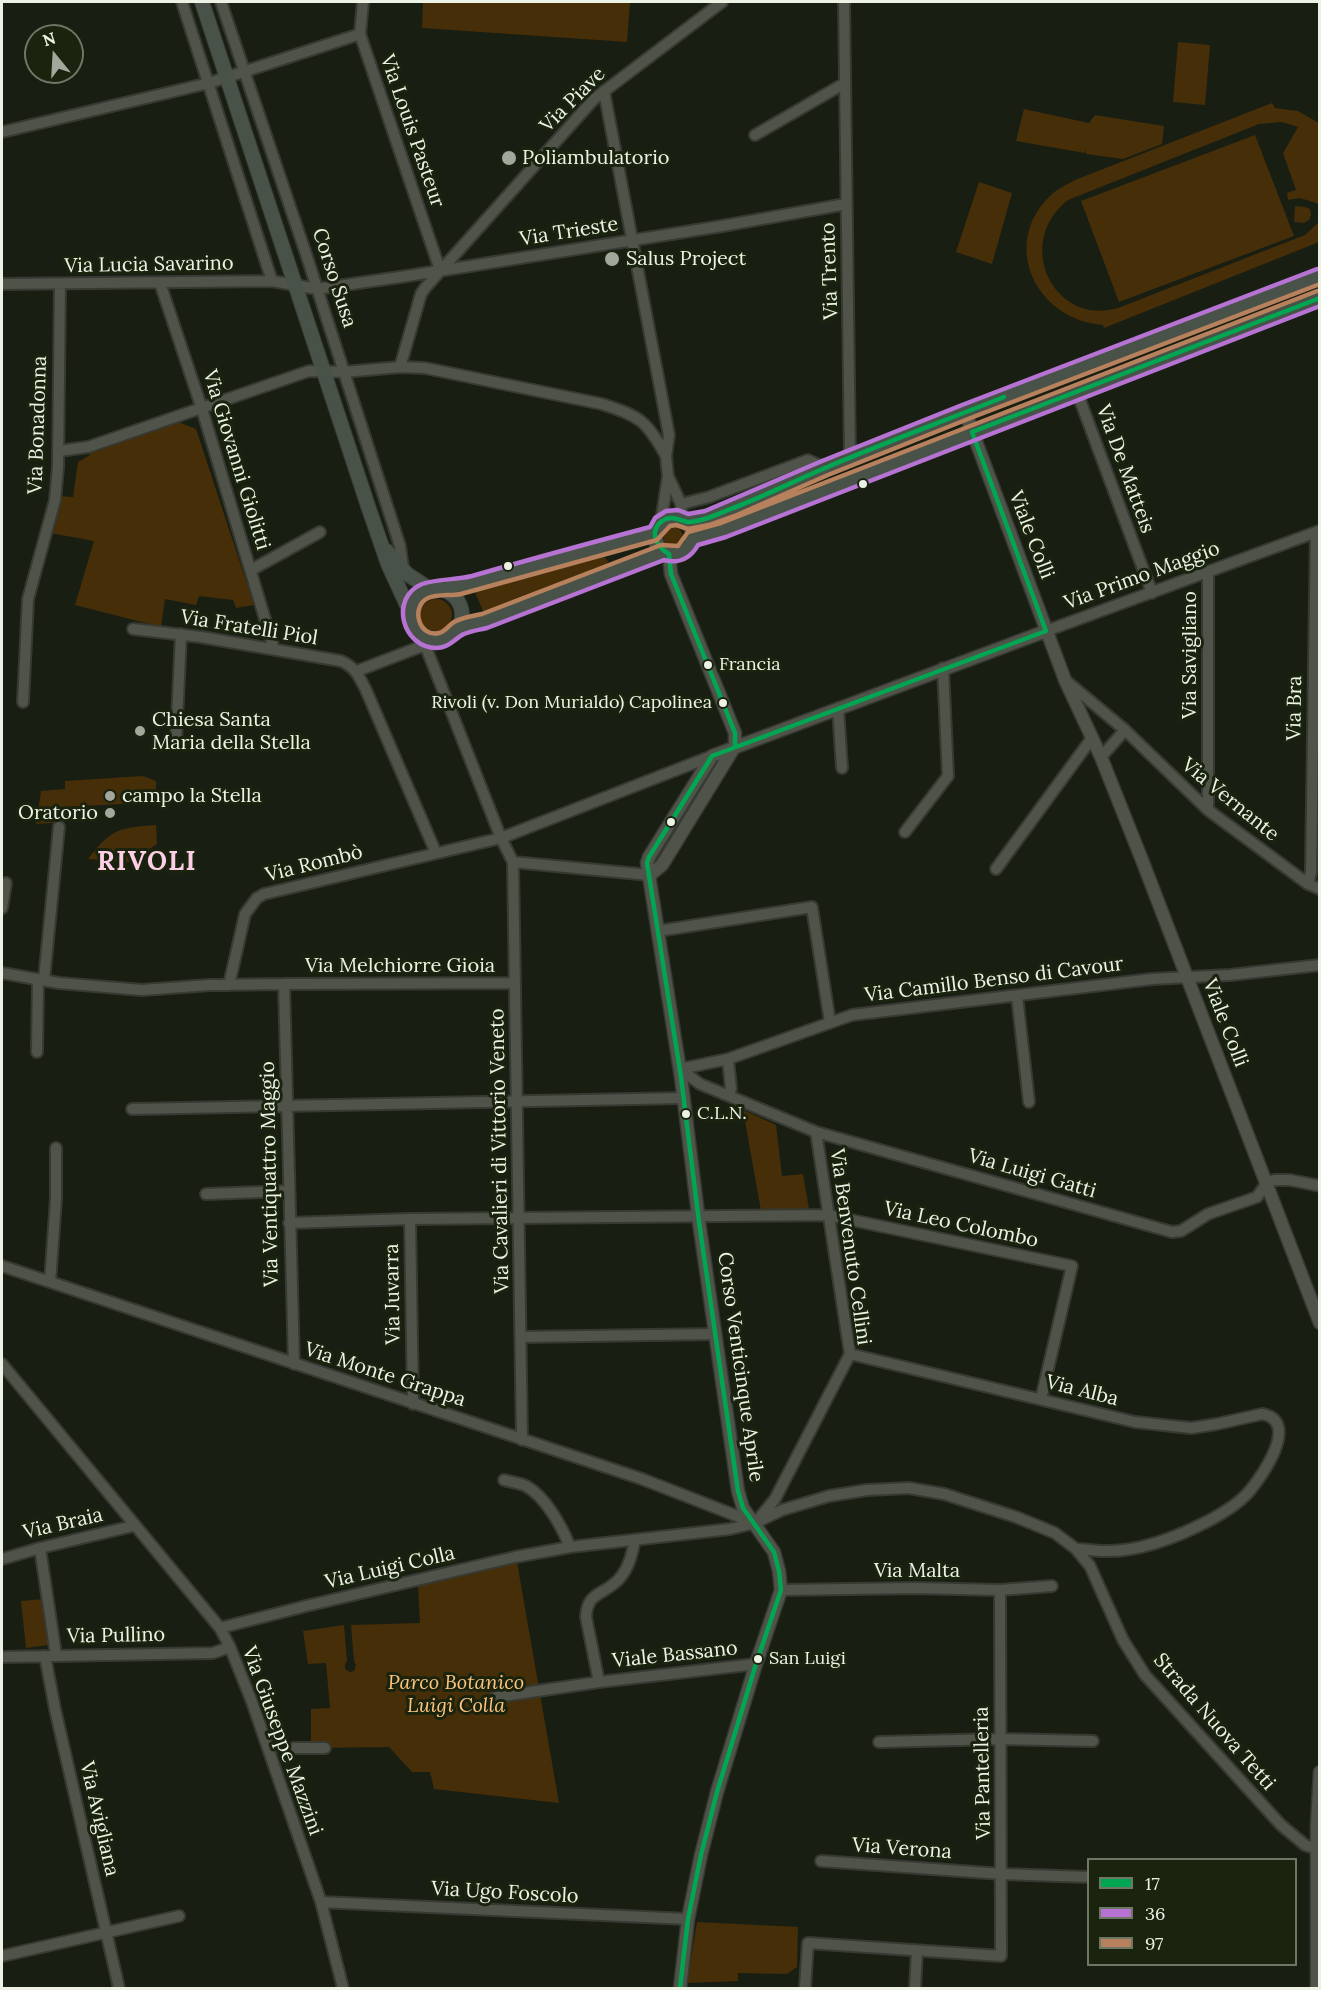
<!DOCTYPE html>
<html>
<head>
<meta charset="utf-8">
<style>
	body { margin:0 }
	#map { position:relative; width:1321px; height:1990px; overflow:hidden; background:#191e13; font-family:Lora,serif }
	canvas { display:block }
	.frame { position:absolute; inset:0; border:3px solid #ecf3e5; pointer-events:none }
	.legend { position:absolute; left:1087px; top:1858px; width:210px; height:108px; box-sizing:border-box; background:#1a230e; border:2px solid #6e7664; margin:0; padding:8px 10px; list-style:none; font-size:18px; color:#ecf3e5 }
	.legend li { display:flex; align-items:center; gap:12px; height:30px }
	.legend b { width:30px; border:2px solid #6e7664 }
	.north { position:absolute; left:24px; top:24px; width:60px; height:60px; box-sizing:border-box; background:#1a230e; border:2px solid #6e7664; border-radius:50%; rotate:342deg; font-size:16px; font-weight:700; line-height:24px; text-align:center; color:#ecf3e5 }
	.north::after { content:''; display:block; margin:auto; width:21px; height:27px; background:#a2a89c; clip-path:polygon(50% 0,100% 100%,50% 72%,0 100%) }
</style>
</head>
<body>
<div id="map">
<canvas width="1321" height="1990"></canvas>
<div class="frame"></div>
<ul class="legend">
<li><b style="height:8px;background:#00a651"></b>17</li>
<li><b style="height:8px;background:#b673d3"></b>36</li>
<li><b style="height:8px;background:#b6815c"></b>97</li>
</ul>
<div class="north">N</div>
</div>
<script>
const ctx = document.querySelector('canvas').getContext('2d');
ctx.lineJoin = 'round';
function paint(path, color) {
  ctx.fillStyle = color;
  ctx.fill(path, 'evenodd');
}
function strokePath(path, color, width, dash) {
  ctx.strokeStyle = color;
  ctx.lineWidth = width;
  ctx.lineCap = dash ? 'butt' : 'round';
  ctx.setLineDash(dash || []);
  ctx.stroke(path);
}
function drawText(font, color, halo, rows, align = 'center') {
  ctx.font = font + ' Lora,serif';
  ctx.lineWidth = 6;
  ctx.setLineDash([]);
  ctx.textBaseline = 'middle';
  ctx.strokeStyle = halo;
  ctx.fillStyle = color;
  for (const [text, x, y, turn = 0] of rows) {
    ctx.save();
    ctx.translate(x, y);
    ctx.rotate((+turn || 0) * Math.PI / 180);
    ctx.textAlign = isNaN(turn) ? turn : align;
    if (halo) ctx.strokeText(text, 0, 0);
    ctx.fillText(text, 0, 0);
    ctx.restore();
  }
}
const green = new Path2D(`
	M423 2H630L627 42 422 28Z
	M1178 42 1210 45 1205 105 1173 102Z
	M1272 103 1275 108 1298 111 1319 123V204L1300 198 1288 200 1287 193 1296 190 1283 153 1298 127 1282 122 1259 124 1068 200C1013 243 1054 327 1118 308L1305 235 1319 222V242L1104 328 1103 325C1036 320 999 244 1051 195 1058 188 1067 185 1075 180Z
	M1024 109 1089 123 1095 115 1164 126 1162 144 1123 159 1086 154V149L1085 153 1016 141Z
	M1255 135 1294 236 1119 302 1081 201Z
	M979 182 1012 193 992 264 956 252Z
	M1295 206 1305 207 1310 209 1311 215 1309 220 1304 223 1294 222Z
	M171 419 196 429 254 605 236 608 233 600 199 596 196 605 165 599 161 627 75 605 94 541 50 533 57 496 73 497 78 462 90 455 88 447Z
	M663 537a10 10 0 1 1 20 0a10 10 0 1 1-20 0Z
	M604 557 608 561 607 565 484 613 475 592Z
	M420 615a16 16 0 1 1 32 0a16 16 0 1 1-32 0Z
	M143 776 156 781V802L65 807 66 822 36 824 41 791 65 789V781Z
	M156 825 157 844 139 856 137 863 88 859C112 828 119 828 156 825Z
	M743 1110 776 1125 782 1176 803 1174 809 1209 761 1211Z
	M517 1562 559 1803 434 1789 430 1772H412L389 1747 311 1748V1709L330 1708 326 1663 308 1664 303 1631 344 1625 347 1661 345 1664V1669L350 1672 354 1671 356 1665 354 1661 351 1625 420 1623 418 1585Z
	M44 1599 49 1645 26 1648 21 1601Z
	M697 1922 798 1927 797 1967 787 1974 738 1973V1981L687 1983Z`);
const minorTunnel = new Path2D(`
	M273 1748H294`);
const minor = new Path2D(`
	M182 2 272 281
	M221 2 307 257 400 546 403 569
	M363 2 360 34 440 270
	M844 2 850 458
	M604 91 669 435 666 456 668 476 661 522
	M2 132 209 83 360 34
	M755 135 845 83
	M160 283 202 409 274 649
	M2 284 272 281 317 289 407 276 722 226 846 204
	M400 367 421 294 425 288 594 99 722 2
	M1077 392 1152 593
	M58 451 88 447 309 371 344 372 400 367 425 368 602 404C641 417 646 420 666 456
	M668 476 681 504 682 519
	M681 504 709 497 808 460 825 468
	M251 570 320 532
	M1208 573V810
	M133 629 201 637 341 661C355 667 359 676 366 690L436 853
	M1046 631 1319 531
	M426 640 425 645 435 670 501 838 513 862 522 1440
	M357 671 425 645
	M1065 680 1125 730 1208 810 1308 884 1320 889
	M23 702 28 599 55 500 58 467 60 284
	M838 708 842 768
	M176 741 181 634
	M1101 757 1125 730
	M905 832 948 776 943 668
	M513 862 650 875
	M996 869 1092 738
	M1308 884 1311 872 1316 532
	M2 908 6 883
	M658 931 812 907 830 1022
	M2 973 59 983 142 990 210 985 284 984 515 983
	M44 980 59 827
	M284 984 294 1364
	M229 985 245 914 257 898 264 894 501 838 712 756
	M1017 996 1029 1102
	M37 1052 38 980
	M728 1059 731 1089 728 1095
	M680 1069 700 1084 816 1132 1172 1232 1181 1231 1208 1214 1257 1197 1266 1184 1274 1180H1290L1320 1186
	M680 1069 728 1059 852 1015 1152 979 1230 975 1320 965
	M132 1109 684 1098
	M206 1194 288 1191
	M410 1219 413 1404
	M289 1223 410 1219 827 1215 1072 1266 1041 1399
	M2 1266 642 1479 755 1523
	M50 1282 56 1199V1148
	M521 1337 716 1334
	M850 1354 1135 1422 1191 1428 1217 1424 1262 1414C1302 1421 1260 1480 1246 1495 1237 1504 1223 1513 1212 1519 1180 1536 1141 1552 1104 1551 1094 1551 1086 1549 1076 1549
	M2 1364 220 1628 230 1647 252 1702 321 1902 343 1988
	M504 1480C511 1482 520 1483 526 1486 546 1497 562 1527 570 1547
	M758 1520 775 1499 850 1354 816 1132
	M40 1548 56 1655
	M2 1559 40 1548 133 1526
	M781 1590 915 1588 1000 1590 1052 1586
	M220 1628 306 1606 515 1557 570 1547 730 1529 755 1523 782 1510 829 1496 867 1490 909 1488 944 1494 1016 1517 1055 1533 1076 1549 1090 1566 1123 1640 1145 1675 1281 1825 1305 1845 1320 1850
	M45 1656 55 1709 119 1988
	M2 1657 213 1653 230 1647
	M599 1682 586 1617C587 1591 605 1595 619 1579 629 1568 632 1554 635 1540
	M496 1697 599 1682 756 1664
	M879 1742 999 1739 1093 1741
	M294 1748H325
	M821 1861 1002 1874 1088 1877
	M321 1902 688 1919
	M2 1956 179 1916
	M805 1988 808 1943 1001 1956 1000 1590
	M915 1988 917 1951`);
const tertiary = new Path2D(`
	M965 412 1065 680 1101 757 1142 860 1320 1323
	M669 554 671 574 735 733V746
	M650 875 662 865 735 746
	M680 1988 688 1919 701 1855 717 1792 756 1664 781 1590 779 1571 774 1552 743 1508 738 1491 699 1222 681 1077 647 863 649 857 712 756 1046 631
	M1317 1988V1825L1320 1772`);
const secondary = new Path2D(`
	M202 2 368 506 388 564 410 612
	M655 536a19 19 0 1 1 38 0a19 19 0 1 1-38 0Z
	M687 522 707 518 734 508 825 468 965 412 1320 276
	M692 539 723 530 1320 298
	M387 551 407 574 430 589
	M410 615a26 26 0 1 1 52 0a26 26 0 1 1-52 0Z
	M444 590 655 533
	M459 628 484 621 664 552`);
const bus1 = new Path2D(`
	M735 746V733L671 574 669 554C657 547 648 532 662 521 672 514 679 521 688 522 701 522 716 515 728 510 761 498 792 482 825 468 884 443 944 421 1004 397
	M680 1988 688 1919 701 1855 717 1792 756 1664 781 1590 779 1571 774 1552 743 1508 738 1491 699 1222 681 1077 647 863 649 857 712 756 1046 631 972 432 1320 298`);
const bus2 = new Path2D(`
	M1317 269 962 405 822 461 705 511 688 514 678 510 666 511 655 518 650 527C590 543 531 559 472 576 456 580 436 579 422 584 389 598 402 648 437 648 449 648 454 639 464 634 471 631 479 630 487 628L664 560C679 564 690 559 698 545L726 537 1320 306`);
const bus3 = new Path2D(`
	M1317 291 721 523 688 532 678 546 661 545 482 614C473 616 463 617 454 622 449 625 445 632 439 633 419 638 410 607 428 598 437 594 451 596 461 594L657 540 670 526 676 525 688 529 709 525 737 515 828 475 968 419 1320 284`);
const markers = [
	[509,158,8,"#a2a89c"],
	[612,259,8,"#a2a89c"],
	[863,484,5,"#ecf3e5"],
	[508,566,5,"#ecf3e5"],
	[708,665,5,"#ecf3e5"],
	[723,703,5,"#ecf3e5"],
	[140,731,6,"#a2a89c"],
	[110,796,6,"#a2a89c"],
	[110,813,6,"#a2a89c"],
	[671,822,5,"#ecf3e5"],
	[686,1114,5,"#ecf3e5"],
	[758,1659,5,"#ecf3e5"]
];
const busNames = [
	["Francia",719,665],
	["Rivoli (v. Don Murialdo) Capolinea",712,703,"right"],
	["C.L.N.",697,1114],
	["San Luigi",769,1659]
];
const streetNames = [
	["Via Piave",573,100,-45],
	["Via Louis Pasteur",412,131,71],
	["Via Trieste",569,232,-9],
	["Via Lucia Savarino",149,265,-1],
	["Via Trento",830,271,-92],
	["Corso Susa",334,278,72],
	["Via Bonadonna",38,425,-88],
	["Via Giovanni Giolitti",236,460,73],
	["Via De Matteis",1125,469,70],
	["Viale Colli",1031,535,69],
	["Via Primo Maggio",1142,576,-20],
	["Via Fratelli Piol",249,628,9],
	["Via Savigliano",1190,655,-90],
	["Via Bra",1295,708,-89],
	["Via Vernante",1230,800,39],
	["Via Rombò",314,864,-14],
	["Via Melchiorre Gioia",400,966],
	["Via Camillo Benso di Cavour",994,980,-7],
	["Viale Colli",1225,1023,69],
	["Via Cavalieri di Vittorio Veneto",500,1151,-91],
	["Via Ventiquattro Maggio",270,1174,-91],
	["Via Luigi Gatti",1032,1174,16],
	["Via Leo Colombo",961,1225,12],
	["Via Benvenuto Cellini",850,1247,82],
	["Via Juvarra",393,1294,-91],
	["Corso Venticinque Aprile",740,1367,82],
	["Via Monte Grappa",385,1375,18],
	["Via Alba",1082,1391,14],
	["Via Braia",63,1524,-13],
	["Via Luigi Colla",390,1568,-13],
	["Via Malta",917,1571],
	["Via Pullino",116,1636,-1],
	["Viale Bassano",675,1655,-6],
	["Strada Nuova Tetti",1214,1722,49],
	["Via Giuseppe Mazzini",282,1741,70],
	["Via Pantelleria",983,1773,-91],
	["Via Avigliana",99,1819,77],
	["Via Verona",902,1849,4],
	["Via Ugo Foscolo",505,1893,3]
];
const poiNames = [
	["Poliambulatorio",522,158],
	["Salus Project",626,259],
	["Chiesa Santa",152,720],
	["Maria della Stella",152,743],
	["campo la Stella",122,796],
	["Oratorio",98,813,"right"]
];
const parkNames = [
	["Parco Botanico",456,1683],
	["Luigi Colla",456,1706]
];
const districtNames = [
	["RIVOLI",147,863]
];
paint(green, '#452e08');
strokePath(minorTunnel, '#393e32', 10, [10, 5]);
strokePath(minor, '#373a32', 14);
strokePath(tertiary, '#373a32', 15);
strokePath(secondary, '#373a32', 16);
strokePath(minor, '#4f534a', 10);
strokePath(tertiary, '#4f534a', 12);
strokePath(secondary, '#495248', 14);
strokePath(bus1, '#00a651', 4.5);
strokePath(bus2, '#b673d3', 4.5);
strokePath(bus3, '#b6815c', 4.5);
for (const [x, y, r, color] of markers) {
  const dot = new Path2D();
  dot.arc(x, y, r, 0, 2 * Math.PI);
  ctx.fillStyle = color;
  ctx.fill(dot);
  strokePath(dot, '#1a230e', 2);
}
drawText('18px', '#ecf3e5', '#1a230e', busNames, 'left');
drawText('20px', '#ecf3e5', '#1a230e', streetNames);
drawText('20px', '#ecf3e5', '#1a230e', poiNames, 'left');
drawText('italic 20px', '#fdc37a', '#1a230e', parkNames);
ctx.letterSpacing = '1.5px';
drawText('bold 26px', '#fdcfe6', '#1a230e', districtNames);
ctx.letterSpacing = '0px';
</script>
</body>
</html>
